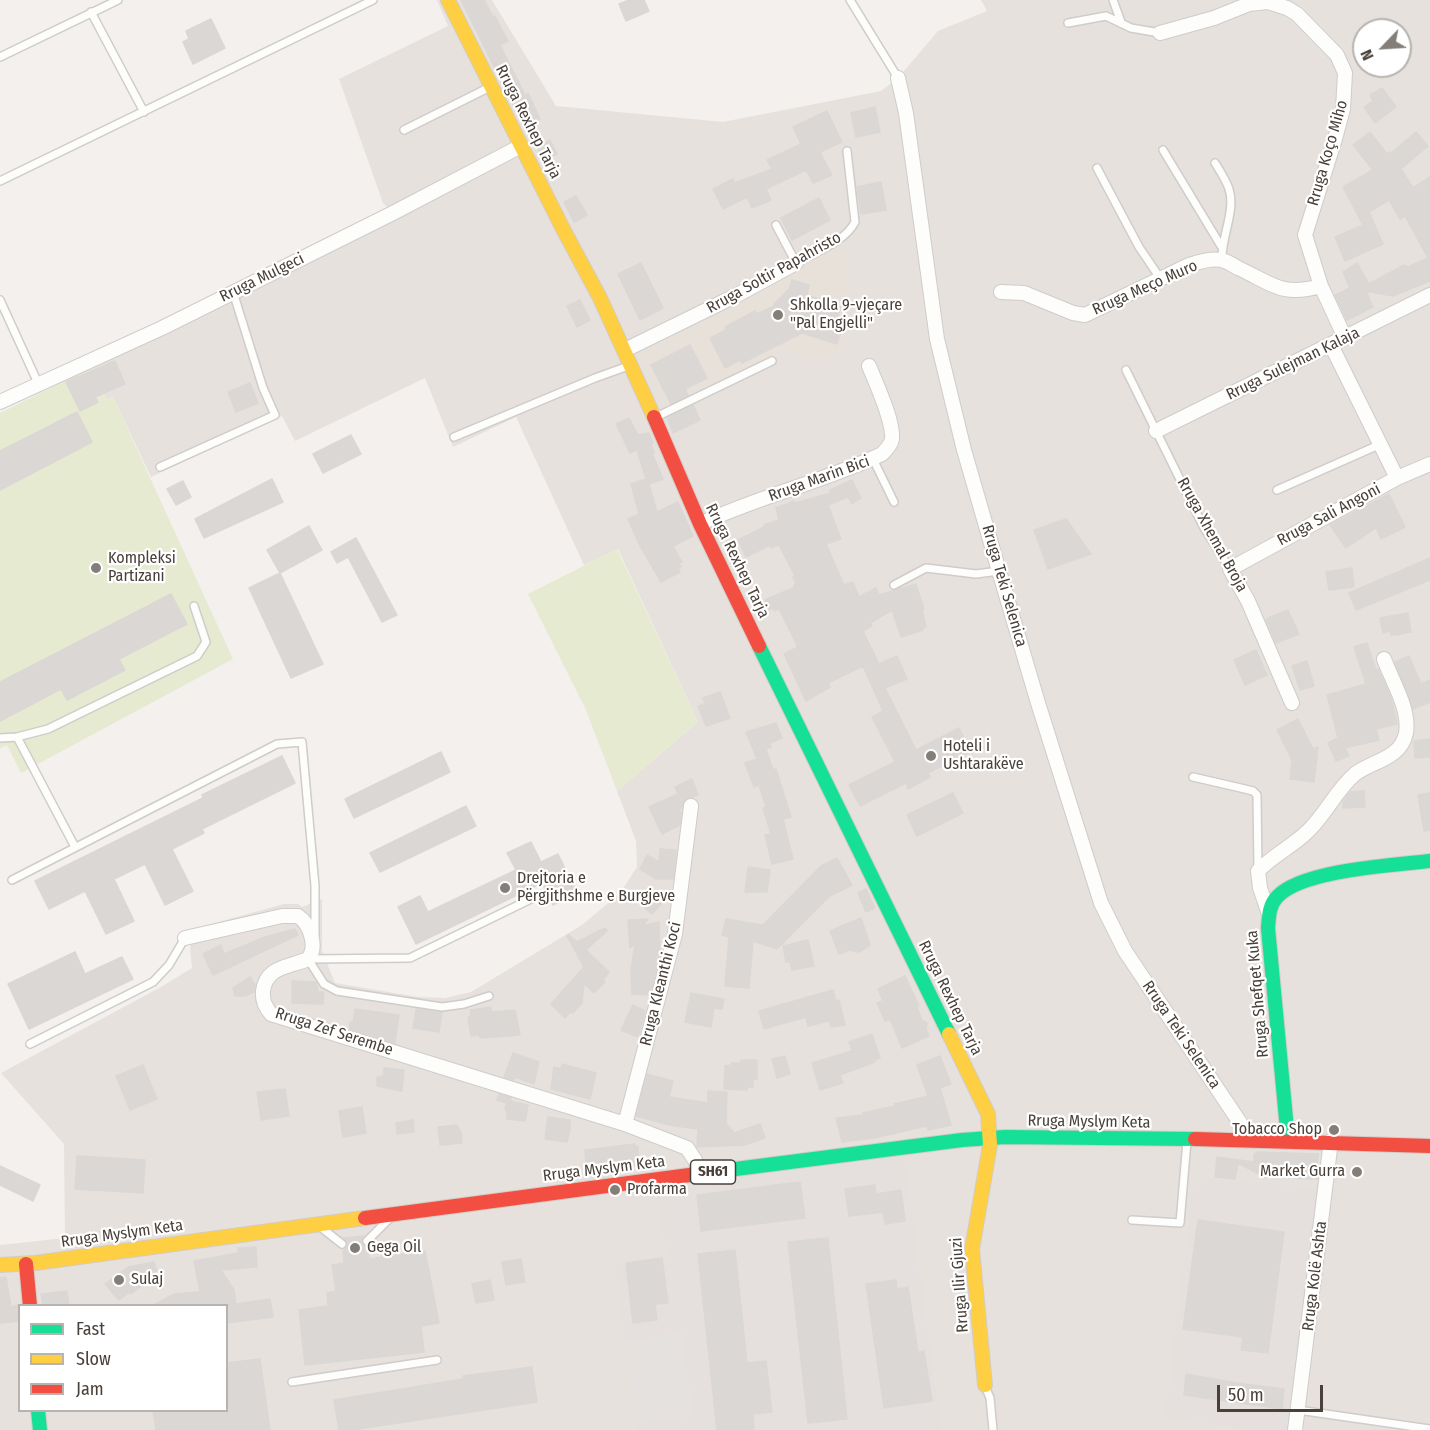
<!DOCTYPE html>
<html>
<head>
<meta charset="utf-8">
<style>
	body { margin:0 }
	#map { position:relative; width:1430px; height:1430px; overflow:hidden; background:#f3f0ee; font-family:"Fira Sans Condensed",sans-serif }
	canvas { display:block }
	.legend { position:absolute; left:18px; top:1304px; width:210px; height:108px; box-sizing:border-box; background:#fff; border:2px solid #b6b3b0; margin:0; padding:8px 10px; list-style:none; font-size:18px; color:#49403a }
	.legend li { display:flex; align-items:center; gap:12px; height:30px }
	.legend b { width:30px; border:2px solid #b6b3b0 }
	.north { position:absolute; left:1352px; top:18px; width:60px; height:60px; box-sizing:border-box; background:#fff; border:2px solid #b6b3b0; border-radius:50%; rotate:245deg; font-size:16px; font-weight:700; line-height:24px; text-align:center; color:#49403a }
	.north::after { content:''; display:block; margin:auto; width:21px; height:27px; background:#847e79; clip-path:polygon(50% 0,100% 100%,50% 72%,0 100%) }
	.scale { position:absolute; left:1217px; top:1385px; width:106px; height:27px; box-sizing:border-box; border:3px solid #49403a; border-top:0; padding-left:8px; font-size:18px; line-height:21px; white-space:nowrap; color:#49403a; -webkit-text-stroke:4px #fff; paint-order:stroke }
</style>
</head>
<body>
<div id="map">
<canvas width="1430" height="1430"></canvas>
<ul class="legend">
<li><b style="height:8px;background:#16e098"></b>Fast</li>
<li><b style="height:8px;background:#ffcf43"></b>Slow</li>
<li><b style="height:8px;background:#f24e42"></b>Jam</li>
</ul>
<div class="north">N</div>
<div class="scale">50 m</div>
</div>
<script>
const ctx = document.querySelector('canvas').getContext('2d');
ctx.lineJoin = 'round';
function paint(path, color) {
  ctx.fillStyle = color;
  ctx.fill(path, 'evenodd');
}
function strokePath(path, color, width, dash) {
  ctx.strokeStyle = color;
  ctx.lineWidth = width;
  ctx.lineCap = dash ? 'butt' : 'round';
  ctx.setLineDash(dash || []);
  ctx.stroke(path);
}
function drawText(font, color, halo, rows, align = 'center') {
  ctx.font = font + ' "Fira Sans Condensed",sans-serif';
  ctx.lineWidth = 4.5;
  ctx.setLineDash([]);
  ctx.textBaseline = 'middle';
  ctx.strokeStyle = halo;
  ctx.fillStyle = color;
  for (const [text, x, y, turn = 0] of rows) {
    ctx.save();
    ctx.translate(x, y);
    ctx.rotate((+turn || 0) * Math.PI / 180);
    ctx.textAlign = isNaN(turn) ? turn : align;
    if (halo) ctx.strokeText(text, 0, 0);
    ctx.fillText(text, 0, 0);
    ctx.restore();
  }
}
const residential = new Path2D(`
	M437 0H492L556 106 723 122 881 91 898 78 938 31 987 11 981 0H1430V1430H0V1245L65 1238 64 1144 1 1073 161 987 192 968 190 948 193 929 284 904H298L302 907 322 899V951L335 983 418 997 445 998 471 992 582 925 620 893 637 867 636 841 617 791 698 722 618 549 584 565 516 417 453 447 425 378 295 441 282 416 151 477 113 397 107 400 91 368 226 305 396 220 393 213 383 203 339 79 448 26ZM1364 30H1400V66H1364ZM20 1306H226V1410H20Z`);
const industrial = new Path2D(`
	M904 1154 941 1430H638L615 1265 667 1258 656 1188Z
	M1194 1177 1318 1188 1288 1430H1251L1165 1418Z`);
const education = new Path2D(`
	M846 243 847 325 844 347 825 360 783 349 665 405 638 350 729 306Z`);
const green = new Path2D(`
	M91 368 107 400 113 397 233 659 21 773 7 745 0 748V413Z
	M617 549 698 722 617 791 586 710 528 594Z`);
const parking = new Path2D(`
	M682 1333 692 1417 638 1423 627 1340Z`);
const building = new Path2D(`
	M461 0H484L493 17 495 16 508 41 500 45 525 95 528 93 540 119 524 127Z
	M629 0H644L649 11 626 21 619 4Z
	M211 19 225 48 193 64 183 42 189 39 186 31Z
	M1382 88 1396 107 1375 123 1364 107 1373 101 1370 95Z
	M875 107 880 132 856 137 851 113Z
	M827 111 842 142 820 152 832 175 813 183 806 170 766 189 771 200 752 208 747 197 723 209 713 189 733 179 735 183 772 169 767 160 801 144 793 127Z
	M1370 132 1387 154 1390 152 1391 153 1416 132 1428 146 1401 169 1413 188 1430 177V281L1393 296 1366 291 1373 307 1347 320 1335 295 1350 288 1343 272 1357 263 1369 284 1404 265 1408 267 1428 258 1405 216 1400 219 1389 200 1369 212 1383 244 1345 261 1335 237 1363 225 1343 187 1373 170 1353 145Z
	M550 140 557 154 544 160 537 147Z
	M881 182 886 210 861 214 857 187Z
	M576 196 587 215 574 222 564 202Z
	M819 198 830 220 792 240 781 218Z
	M641 263 663 308 640 320 618 274Z
	M792 280 809 285 807 295 841 307 835 323 843 325 837 344 802 333 742 363 740 360 725 368 710 338 726 330 725 327 755 311 757 314 774 306V304L789 289Z
	M580 300 590 320 577 327 567 306Z
	M690 345 707 378 685 389 688 395 671 404 651 365Z
	M115 361 125 384 95 397 98 402 80 411 66 382Z
	M250 383 258 403 236 412 228 392Z
	M693 405 700 420 673 433 667 418Z
	M77 412 92 442 0 490V451Z
	M629 418 638 435 649 433 653 443 651 444 654 453H652L663 479 649 484 657 512 678 502 693 536 673 546 682 562 679 563 681 567 678 569 680 572 661 582 639 544 628 519 639 514 631 484 646 479 637 450 630 453 616 424Z
	M351 435 361 454 323 473 313 454Z
	M272 479 283 502 204 538 195 519Z
	M852 480 861 498 852 504 848 497 828 505 841 539 826 544 844 585 853 582 859 597 876 588 879 595 916 584 924 609 922 610 926 627 923 628V630L901 637 892 610 870 623 872 626 863 631 879 664 897 656 907 679 885 688 916 750 959 728 971 751 928 773 930 777 908 789 906 783 860 806 849 785 895 762 872 717 883 711 863 666 828 683 830 687 806 701 784 654 798 647 779 609 774 611 773 608 768 610 765 600 795 587 794 585 796 584 793 577 795 576 779 545 771 548 770 545 746 557 738 540 764 527V525L779 520 776 508 794 501 795 503 831 493 830 490Z
	M183 481 191 497 176 505 167 489Z
	M1389 494 1405 527 1381 539 1376 528 1346 548 1330 525Z
	M1066 519 1091 554 1048 569 1034 530Z
	M309 526 322 550 280 573 267 550Z
	M356 538 397 615 382 622 348 557 337 563 331 552Z
	M1430 558V580L1356 610 1349 593Z
	M1352 568 1354 587 1329 590 1326 572Z
	M280 573 323 664 291 678 249 588Z
	M171 594 187 624 119 659 125 670 67 700 61 689 0 721V682Z
	M1288 610 1299 634 1276 643 1266 619Z
	M1408 613 1411 632 1396 635H1391L1390 631 1383 633 1380 618Z
	M1367 643 1376 670 1378 669 1391 698 1397 724 1376 729 1379 740 1345 748 1349 756 1336 761 1328 743 1338 738 1327 695 1366 684 1354 647Z
	M1256 650 1267 675 1245 685 1234 660Z
	M1409 656 1421 684 1430 680V702L1413 709 1395 662Z
	M1307 661 1314 686 1300 690 1292 666Z
	M720 692 730 718 706 726 698 706 705 704 703 698Z
	M1298 719 1313 749 1318 747 1314 782 1290 779 1292 760 1277 730Z
	M776 723 782 738 770 743 771 747 766 749 773 770 776 769 791 817 783 819 793 859 772 864 765 835 771 834 763 808 766 807 759 785 754 787 745 763 757 759 746 732Z
	M1430 739V757L1415 758 1414 741Z
	M441 752 450 772 354 818 345 799Z
	M282 756 295 783 202 829 204 833 172 849 193 891 165 905 145 864 114 879 134 921 106 934 85 891 49 909 35 881 203 798 202 795Z
	M692 779 698 795 684 800 682 808 679 809 681 813 680 825 662 834 649 807 678 794 675 787Z
	M1364 791 1365 807 1343 808V802L1350 792Z
	M953 793 963 813 917 836 907 815Z
	M1430 793V830L1424 831 1418 795Z
	M466 806 476 826 380 872 370 853Z
	M531 842 541 862 558 854 577 893 553 905 542 883 416 944 398 907 420 896 428 912 516 870 507 853Z
	M660 849 676 850 673 879H656L640 869 647 855 659 862Z
	M837 858 852 885 830 896 777 949 753 941 749 988 725 986 729 937 722 935 726 919 762 925 761 927 821 866Z
	M748 867 770 870 767 892H745Z
	M866 889 875 908 866 912 858 893Z
	M651 891 663 902 652 914 640 904Z
	M861 918 870 945 859 952 849 950 839 954 830 931Z
	M648 919 643 926 659 922 660 956 650 995 632 994 631 971 635 943 630 948 628 920Z
	M605 928 607 931 586 950 609 972 603 980 605 982 594 993 584 983 582 1003 573 1013 571 1011 565 1018 551 1004 584 967 567 936 569 935 577 942Z
	M295 929 298 935 213 975 203 954 221 945 224 954 265 937Z
	M808 940 814 966 792 970 790 962H786L783 946Z
	M75 952 85 974 122 957 133 979 29 1029 8 984Z
	M905 976 919 1006 917 1007 922 1020 927 1023 926 1029 929 1036 902 1048 890 1019 885 1021 877 1003 883 1001 878 989Z
	M250 977 255 985 254 992 245 996H235L233 988Z
	M292 981 316 982 318 992H324L323 1004 292 1003Z
	M833 990 836 1001 839 1000 845 1025 831 1027 829 1021 808 1026 806 1017 764 1029 759 1011Z
	M691 993 724 999 722 1009 714 1008 711 1027 685 1022Z
	M633 1005 645 1011 638 1037 621 1030Z
	M491 1007V1012L515 1010 520 1035 480 1038 479 1035 471 1036 468 1017H471L470 1010Z
	M355 1009 399 1015 395 1043 350 1029V1022H353Z
	M416 1009 442 1013 439 1032 413 1028Z
	M872 1034 880 1058 875 1060V1062L840 1075 843 1083 820 1090 812 1063 852 1051 849 1042Z
	M513 1053 539 1062 534 1084 515 1077 514 1080 504 1077Z
	M785 1056 790 1074 777 1078 772 1059Z
	M940 1056 951 1084 940 1088 951 1125 928 1130 927 1126 874 1138 842 1142 836 1118 864 1115 863 1113 895 1106 894 1104 928 1096 917 1065Z
	M741 1060H757V1079H753V1087H747V1090L724 1089 725 1066 732 1065 731 1063H741Z
	M562 1064 596 1073 590 1099 551 1089 554 1067 561 1069Z
	M143 1065 157 1099 130 1110 116 1076Z
	M384 1068 404 1070 402 1091 377 1086V1077L383 1076Z
	M647 1074 673 1081 669 1097 708 1103V1091L727 1092 726 1123 734 1133 760 1124 765 1138 744 1145 697 1147 698 1129 669 1125 636 1116Z
	M285 1089 289 1116 261 1120 257 1092Z
	M499 1094 511 1098 510 1101 528 1105 525 1121 507 1119V1112L505 1109 507 1103 497 1100Z
	M362 1107 366 1133 343 1137 339 1111Z
	M548 1117 570 1120V1130L567 1142 545 1139Z
	M413 1120 414 1132 397 1134 396 1123Z
	M457 1125 461 1132 462 1143 440 1145 438 1127Z
	M635 1144V1146H638L639 1166 614 1168V1172L587 1175 585 1150Z
	M1258 1152 1318 1154 1317 1179 1264 1177 1238 1163 1235 1179 1215 1177 1217 1157 1254 1162V1154Z
	M77 1156 145 1160 143 1193 75 1189Z
	M0 1166 40 1185 33 1201 0 1185Z
	M800 1182 805 1218 701 1231 697 1195Z
	M875 1185 876 1194 901 1190 905 1221 885 1224 883 1212 849 1216 845 1189Z
	M1198 1220 1284 1232 1268 1353 1241 1350 1243 1337 1183 1329Z
	M364 1236 361 1242 363 1245 368 1246 369 1259 425 1251 439 1323 421 1326 424 1352 305 1365 299 1310 328 1306 327 1293 336 1291 332 1265 344 1263 343 1249 348 1244 344 1238Z
	M828 1238 847 1419 808 1423 788 1242Z
	M256 1247 257 1267 221 1270 234 1290 236 1304 270 1299 273 1317 226 1323V1305H154L174 1294 200 1292 194 1261 238 1253V1248Z
	M735 1250 747 1363 766 1361 772 1412 753 1414 754 1429 717 1430 698 1254Z
	M662 1258 668 1303 655 1304 657 1320 633 1323 626 1263Z
	M521 1259 525 1282 506 1285 502 1262Z
	M154 1262 157 1271 150 1276 151 1278 131 1294 130 1292 119 1300 105 1284 128 1267Z
	M6 1277 11 1307 19 1305 20 1321 0 1323V1278Z
	M490 1280 494 1300 476 1303 472 1284Z
	M896 1280 897 1289 908 1287 918 1352 924 1351 932 1401 884 1408 866 1284Z
	M67 1291 69 1305H43L41 1294Z
	M260 1359 270 1430H156L153 1410H226V1363Z
	M532 1367 537 1402 352 1430H339L334 1400 463 1379V1376Z
	M1186 1374 1237 1383 1284 1389 1282 1409 1184 1395Z`);
const lane = new Path2D(`
	M850 0 898 78
	M1113 0 1121 22
	M91 12 144 112
	M1068 23 1106 16 1131 28 1160 33
	M0 57 118 0
	M404 130 490 87
	M1163 150 1221 246
	M1215 163C1220 171 1226 180 1229 189 1236 211 1221 237 1222 260
	M1097 168 1139 247 1160 278
	M0 181 373 0
	M776 225 796 263C815 252 845 242 855 222L847 151
	M0 300 38 383
	M1126 370 1203 526 1230 569
	M656 417 772 361
	M454 437 595 378 631 365
	M873 459 894 502
	M160 467 275 415 263 388 233 292
	M1277 490 1381 444
	M894 585 926 568 976 574 999 571
	M17 737 75 847
	M0 738 17 737 48 729 197 656 206 642 194 606
	M1193 777 1245 789 1253 791 1257 795 1258 871
	M12 880 277 744 302 742 315 886V936
	M308 959 410 958 539 895
	M308 959 324 984 337 991 442 1007 464 1004 489 996
	M30 1044 153 982 169 965 185 938
	M1132 1220 1180 1223 1187 1141
	M323 1229 342 1244
	M367 1241 388 1220
	M292 1382 437 1360
	M985 1386 990 1398 993 1430
	M1298 1410 1430 1429`);
const street = new Path2D(`
	M1160 33 1214 18 1249 4 1268 2 1287 8 1297 14 1337 55 1345 73 1343 109 1335 139 1305 235 1321 286 1345 338
	M898 78 906 113 937 339 964 450 999 571 1038 703 1101 903 1125 951 1251 1139
	M1001 292 1024 293 1073 313 1085 315 1189 265C1199 262 1211 258 1221 260 1227 261 1233 265 1238 268 1273 284 1281 297 1321 286
	M1331 345 1397 478
	M625 350 737 295 796 263
	M0 402 162 328 393 213 521 146
	M1156 431 1430 295
	M700 524C759 496 823 482 882 454 886 450 891 445 892 439 894 422 876 383 869 366
	M1292 703 1248 601 1230 569 1397 478 1430 464
	M1269 914 1260 888 1258 871C1273 855 1293 846 1308 831 1326 814 1336 790 1355 774 1372 761 1401 759 1406 733 1410 709 1392 681 1384 659
	M185 938 282 916H298C310 924 318 947 308 959 290 967 266 966 263 991 262 1000 265 1007 271 1014L625 1124 687 1148 695 1160 700 1174
	M625 1124 675 934 691 806
	M1295 1430 1331 1141`);
const fast = new Path2D(`
	M759 646 949 1034
	M1288 1140 1268 928C1269 917 1269 905 1277 897 1301 870 1394 865 1430 861
	M712 1172 962 1140 1005 1137 1195 1139
	M38 1410 40 1430`);
const slow = new Path2D(`
	M448 0 563 229 600 298 654 417
	M949 1034 988 1114 990 1145 972 1249 985 1385
	M0 1265 35 1263 365 1218`);
const jam = new Path2D(`
	M654 417 700 524 759 646
	M1195 1139 1430 1146
	M365 1218 712 1172
	M26 1264 30 1306`);
const markers = [
	[778,315,6,"#847e79"],
	[96,568,6,"#847e79"],
	[931,756,6,"#847e79"],
	[505,888,6,"#847e79"],
	[1334,1130,6,"#847e79"],
	[1357,1172,6,"#847e79"],
	[615,1190,6,"#847e79"],
	[355,1248,6,"#847e79"],
	[119,1280,6,"#847e79"]
];
const shields = [
	[713,1172,45]
];
const shieldNames = [
	["SH61",713,1172]
];
const streetNames = [
	["Rruga Rexhep Tarja",528,122,63],
	["Rruga Koço Miho",1328,153,-74],
	["Rruga Soltir Papahristo",774,273,-29],
	["Rruga Mulgeci",262,278,-26],
	["Rruga Meço Muro",1145,288,-24],
	["Rruga Sulejman Kalaja",1293,364,-26],
	["Rruga Marin Bici",819,479,-20],
	["Rruga Sali Angoni",1329,515,-28],
	["Rruga Xhemal Broja",1212,535,61],
	["Rruga Rexhep Tarja",737,561,64],
	["Rruga Teki Selenica",1004,586,74],
	["Rruga Kleanthi Koci",661,984,-76],
	["Rruga Shefqet Kuka",1258,994,-95],
	["Rruga Rexhep Tarja",950,998,64],
	["Rruga Zef Serembe",334,1032,18],
	["Rruga Teki Selenica",1181,1035,56],
	["Rruga Myslym Keta",1089,1122,1],
	["Rruga Myslym Keta",604,1169,-7],
	["Rruga Myslym Keta",122,1234,-8],
	["Rruga Kolë Ashta",1315,1276,-83],
	["Rruga Ilir Gjuzi",960,1285,-94]
];
const poiNames = [
	["Shkolla 9-vjeçare",790,306],
	["\"Pal Engjelli\"",790,324],
	["Kompleksi",108,559],
	["Partizani",108,577],
	["Hoteli i",943,747],
	["Ushtarakëve",943,765],
	["Drejtoria e",517,879],
	["Përgjithshme e Burgjeve",517,897],
	["Tobacco Shop",1322,1130,"right"],
	["Market Gurra",1345,1172,"right"],
	["Profarma",627,1190],
	["Gega Oil",367,1248],
	["Sulaj",131,1280]
];
paint(residential, '#e6e1dc');
paint(industrial, '#e5e0de');
paint(education, '#e8e1da');
paint(green, '#e6ead0');
paint(parking, '#e5e1df');
paint(building, '#dbd7d5');
strokePath(building, '#dbd7d4', 1.5);
strokePath(lane, '#cfccca', 10);
strokePath(street, '#cfccca', 16);
strokePath(fast, '#d3ccc6', 16);
strokePath(slow, '#d3ccc6', 16);
strokePath(jam, '#d3ccc6', 16);
strokePath(lane, '#fdfdfc', 7);
strokePath(street, '#fdfdfc', 14);
strokePath(fast, '#16e098', 14);
strokePath(slow, '#ffcf43', 14);
strokePath(jam, '#f24e42', 14);
for (const [x, y, r, color] of markers) {
  const dot = new Path2D();
  dot.arc(x, y, r, 0, 2 * Math.PI);
  ctx.fillStyle = color;
  ctx.fill(dot);
  strokePath(dot, '#fff', 2);
}
for (const [x, y, w] of shields) {
  const box = new Path2D();
  box.roundRect(x - w / 2, y - 12, w, 24, 4.5);
  ctx.fillStyle = '#fff';
  ctx.fill(box);
  strokePath(box, '#49403a', 1.5);
}
drawText('bold 15px', '#49403a', null, shieldNames);
drawText('16px', '#49403a', '#fff', streetNames);
drawText('16px', '#49403a', '#fff', poiNames, 'left');
</script>
</body>
</html>
